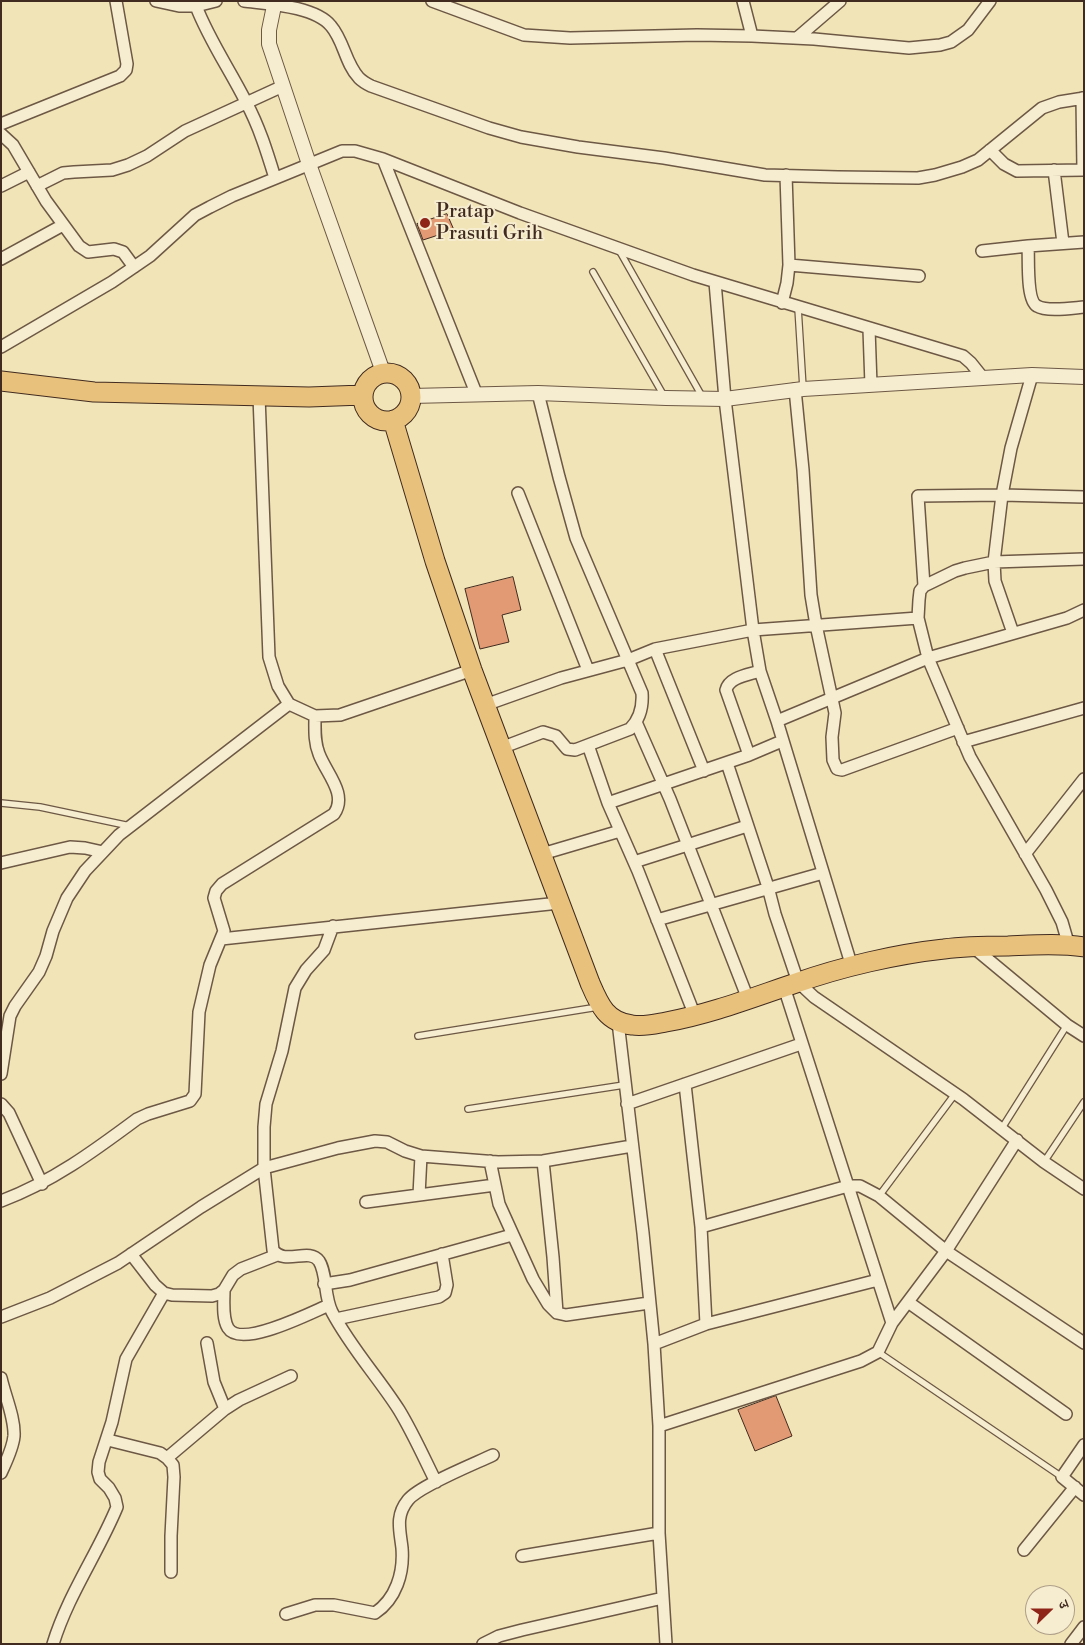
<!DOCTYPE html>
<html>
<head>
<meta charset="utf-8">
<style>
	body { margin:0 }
	#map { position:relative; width:1085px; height:1645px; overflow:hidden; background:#f1e4b7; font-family:"Libre Bodoni","Noto Serif Devanagari",serif }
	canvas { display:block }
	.frame { position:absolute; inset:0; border:2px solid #412a1f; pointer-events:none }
	.north { position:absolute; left:1025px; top:1585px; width:50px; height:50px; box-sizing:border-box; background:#f6edd0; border:1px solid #ae9f89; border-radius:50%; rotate:68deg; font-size:14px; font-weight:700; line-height:20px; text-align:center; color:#412a1f }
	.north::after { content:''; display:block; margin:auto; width:18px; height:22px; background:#8f2418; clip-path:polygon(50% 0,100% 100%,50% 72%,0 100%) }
</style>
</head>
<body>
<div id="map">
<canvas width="1085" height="1645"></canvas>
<div class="frame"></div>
<div class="north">उ</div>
</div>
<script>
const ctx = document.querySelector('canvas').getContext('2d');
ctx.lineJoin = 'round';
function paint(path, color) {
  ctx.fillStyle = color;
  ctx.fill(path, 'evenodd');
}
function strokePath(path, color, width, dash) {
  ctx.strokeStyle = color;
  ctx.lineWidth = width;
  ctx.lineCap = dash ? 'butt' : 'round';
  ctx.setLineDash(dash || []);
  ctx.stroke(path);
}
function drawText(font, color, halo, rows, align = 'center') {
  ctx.font = font + ' "Libre Bodoni",serif';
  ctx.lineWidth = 4;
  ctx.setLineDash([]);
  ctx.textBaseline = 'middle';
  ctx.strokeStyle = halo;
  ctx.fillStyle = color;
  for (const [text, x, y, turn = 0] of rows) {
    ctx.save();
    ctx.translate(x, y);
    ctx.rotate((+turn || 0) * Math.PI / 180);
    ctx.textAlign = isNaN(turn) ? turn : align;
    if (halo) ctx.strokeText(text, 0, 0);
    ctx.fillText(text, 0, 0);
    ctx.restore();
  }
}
const building = new Path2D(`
	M447 214 454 230 423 240 417 224Z
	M513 577 521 610 502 615 509 642 480 649 465 589Z
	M776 1396 792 1436 755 1451 738 1410Z`);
const service = new Path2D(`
	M619 250 703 398
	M593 272 664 396
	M798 308 803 388
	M1 803 40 807 130 826
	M418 1036 598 1007
	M468 1109 624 1085
	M1002 1128 1067 1025
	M1044 1162 1084 1102
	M879 1196 955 1094
	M878 1352 1062 1477`);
const minor = new Path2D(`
	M156 1 179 6H196L216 1
	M244 1C268 4 315 6 331 26 344 41 345 63 359 78 362 81 367 84 371 86L489 128 521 137 578 147 664 158 765 175 838 177 918 178 935 175 962 167 978 160 1042 108 1059 102 1084 98
	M432 1 524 35 570 38 697 35 752 36 814 39 909 48 940 45 951 42 968 30 990 1
	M743 1 752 36
	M196 6C209 40 230 70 246 102 259 126 267 152 275 178
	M797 38 840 1
	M1082 98 1083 170
	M1 124 120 76 126 70 127 64 116 1
	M1 134 13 145 46 201 79 246 88 252 114 249 123 252 134 267
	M990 150 1004 164 1017 171 1084 170
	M383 159 476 393
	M1054 170 1063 243
	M1 186 29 172
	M37 186 63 173 74 172 112 170 128 165 147 156 185 131 283 86
	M1028 246C1029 258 1026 300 1037 306 1047 312 1072 308 1084 307
	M982 251 1028 246 1084 242
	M1 259 63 225
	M789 265 919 276
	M715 282 725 399 753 630 760 671 777 721
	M782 303 787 283 789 265 786 175
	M869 329 871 385
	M1 347 112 282 150 256 195 215 210 207 232 196 342 151H355L383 159 520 213 693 275 963 356 971 363 983 378
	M795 389 803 470 811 595 816 625 835 713 832 737 833 760 837 769 842 770 958 728
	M259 396 269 657 278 686 289 704 315 716 340 715 472 670
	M518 493 588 670
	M924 586 918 496 1002 495 1084 497
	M1013 633 995 581 994 562 1002 495 1011 448 1032 375
	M655 649 704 771
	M485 705 561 678 628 660 655 649 753 630 918 618
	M636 722 670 799 748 999
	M963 742 1084 708
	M588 745 608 803 638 871 695 1016
	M501 748 543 732 556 736 567 749 575 750 630 729C640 719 643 707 642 693L576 538 559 477 538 393
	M749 755 726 690C729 677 748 675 760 671
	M727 763 768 887 775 914 798 982 814 997 963 1099 1044 1162 1084 1189
	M608 803 749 755 782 741
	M542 854 620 831
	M1025 854 1084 779
	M634 862 747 826
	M1 863 70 847 85 848 103 852
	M657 920 823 873
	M333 926 324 950 306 970 295 988 282 1051 266 1104 264 1127V1168L273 1250C285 1266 309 1247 319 1261 327 1273 324 1297 332 1312 351 1348 378 1377 399 1410 413 1433 424 1458 436 1482
	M221 939 559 903
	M1069 946 1062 922 1046 890 970 757 928 658 918 618 919 600 920 591 924 586 955 571 965 568 994 562 1084 559
	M973 947 1067 1025 1084 1036
	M852 967 777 721 928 658 1067 618 1084 610
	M784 987 892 1323
	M618 1022 643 1233 654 1344 659 1426V1533L666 1644
	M1 1074 10 1016 15 1006 39 972 46 956 53 931 67 898 85 871 119 835 289 704
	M685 1084 701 1227 706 1324
	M1 1104 9 1113 42 1184
	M627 1104 801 1044
	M490 1161 499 1204 533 1279 548 1304 557 1313 566 1315 649 1303
	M543 1161 553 1257 557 1313
	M419 1195 421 1156
	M1 1201C52 1182 94 1151 137 1119L148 1114 190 1101 195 1094 199 1012 210 965 224 931 214 898 216 891 222 884 334 814C348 794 326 773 319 754 314 742 315 729 315 716
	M366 1202 495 1185
	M701 1227 848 1186H860L879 1196 946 1251 1084 1343
	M131 1254 155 1285 164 1293 172 1295 212 1296 219 1294 224 1290 233 1275 241 1269 277 1255
	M324 1284 350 1280 512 1235
	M224 1290C224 1302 222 1318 228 1328 241 1349 312 1312 329 1305
	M908 1302 1066 1414
	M1 1317 50 1298 118 1263 201 1207 264 1168 338 1148 375 1141 387 1142 405 1151 421 1156 498 1162 543 1161 632 1146
	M336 1319 439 1297 445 1293 447 1285 442 1254
	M207 1343 214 1382 225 1409
	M654 1344 706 1324 878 1280
	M1 1378C5 1396 15 1418 14 1436 13 1448 6 1462 1 1473
	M659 1426 861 1361 878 1352 892 1323 946 1251 1017 1140
	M108 1440 160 1453 167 1458 173 1465 174 1477 171 1536V1572
	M1084 1445 1062 1477 1084 1495
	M167 1458 225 1409 239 1400 291 1376
	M1024 1550 1075 1487
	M522 1556 659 1533
	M286 1614 315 1605H334L375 1613C396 1599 404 1573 402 1548 400 1530 395 1516 408 1500 419 1486 474 1464 493 1455
	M53 1644C68 1595 98 1553 117 1507L115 1498 109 1488 100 1479 98 1472 99 1462 112 1422 126 1359 164 1293
	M483 1644 499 1636 522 1630 663 1598
	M1071 1644 1084 1627`);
const tertiary = new Path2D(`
	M275 1 269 30V44L309 164 383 372
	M411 396 538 393 666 398 725 399 803 389 1032 375 1084 377`);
const primary = new Path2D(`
	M363 397a24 24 0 1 1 48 0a24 24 0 1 1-48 0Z
	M1 381 94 392 309 397 363 395
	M393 420 435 561 472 670 590 983C599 1004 606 1022 632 1025 644 1027 655 1024 666 1022 711 1014 754 997 796 983 841 967 897 954 944 949 965 946 987 946 1008 946 1033 945 1060 943 1084 947`);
const markers = [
	[425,223,6,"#8f2418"]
];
const poiNames = [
	["Pratap",436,212],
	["Prasuti Grih",436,234]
];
paint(building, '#e19a73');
strokePath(building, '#412a1f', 1);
strokePath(service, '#6d5845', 8);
strokePath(minor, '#6d5845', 14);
strokePath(tertiary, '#6d5845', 16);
strokePath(primary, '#412a1f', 21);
strokePath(service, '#f6edd0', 5.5);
strokePath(minor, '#f6edd0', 11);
strokePath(tertiary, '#f6edd0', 14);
strokePath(primary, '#e8c27c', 19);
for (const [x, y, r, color] of markers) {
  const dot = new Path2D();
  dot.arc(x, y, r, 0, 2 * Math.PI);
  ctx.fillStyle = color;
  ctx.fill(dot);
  strokePath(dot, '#f6edd0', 2);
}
drawText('19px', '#412a1f', '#f6edd0', poiNames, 'left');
</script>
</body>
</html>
